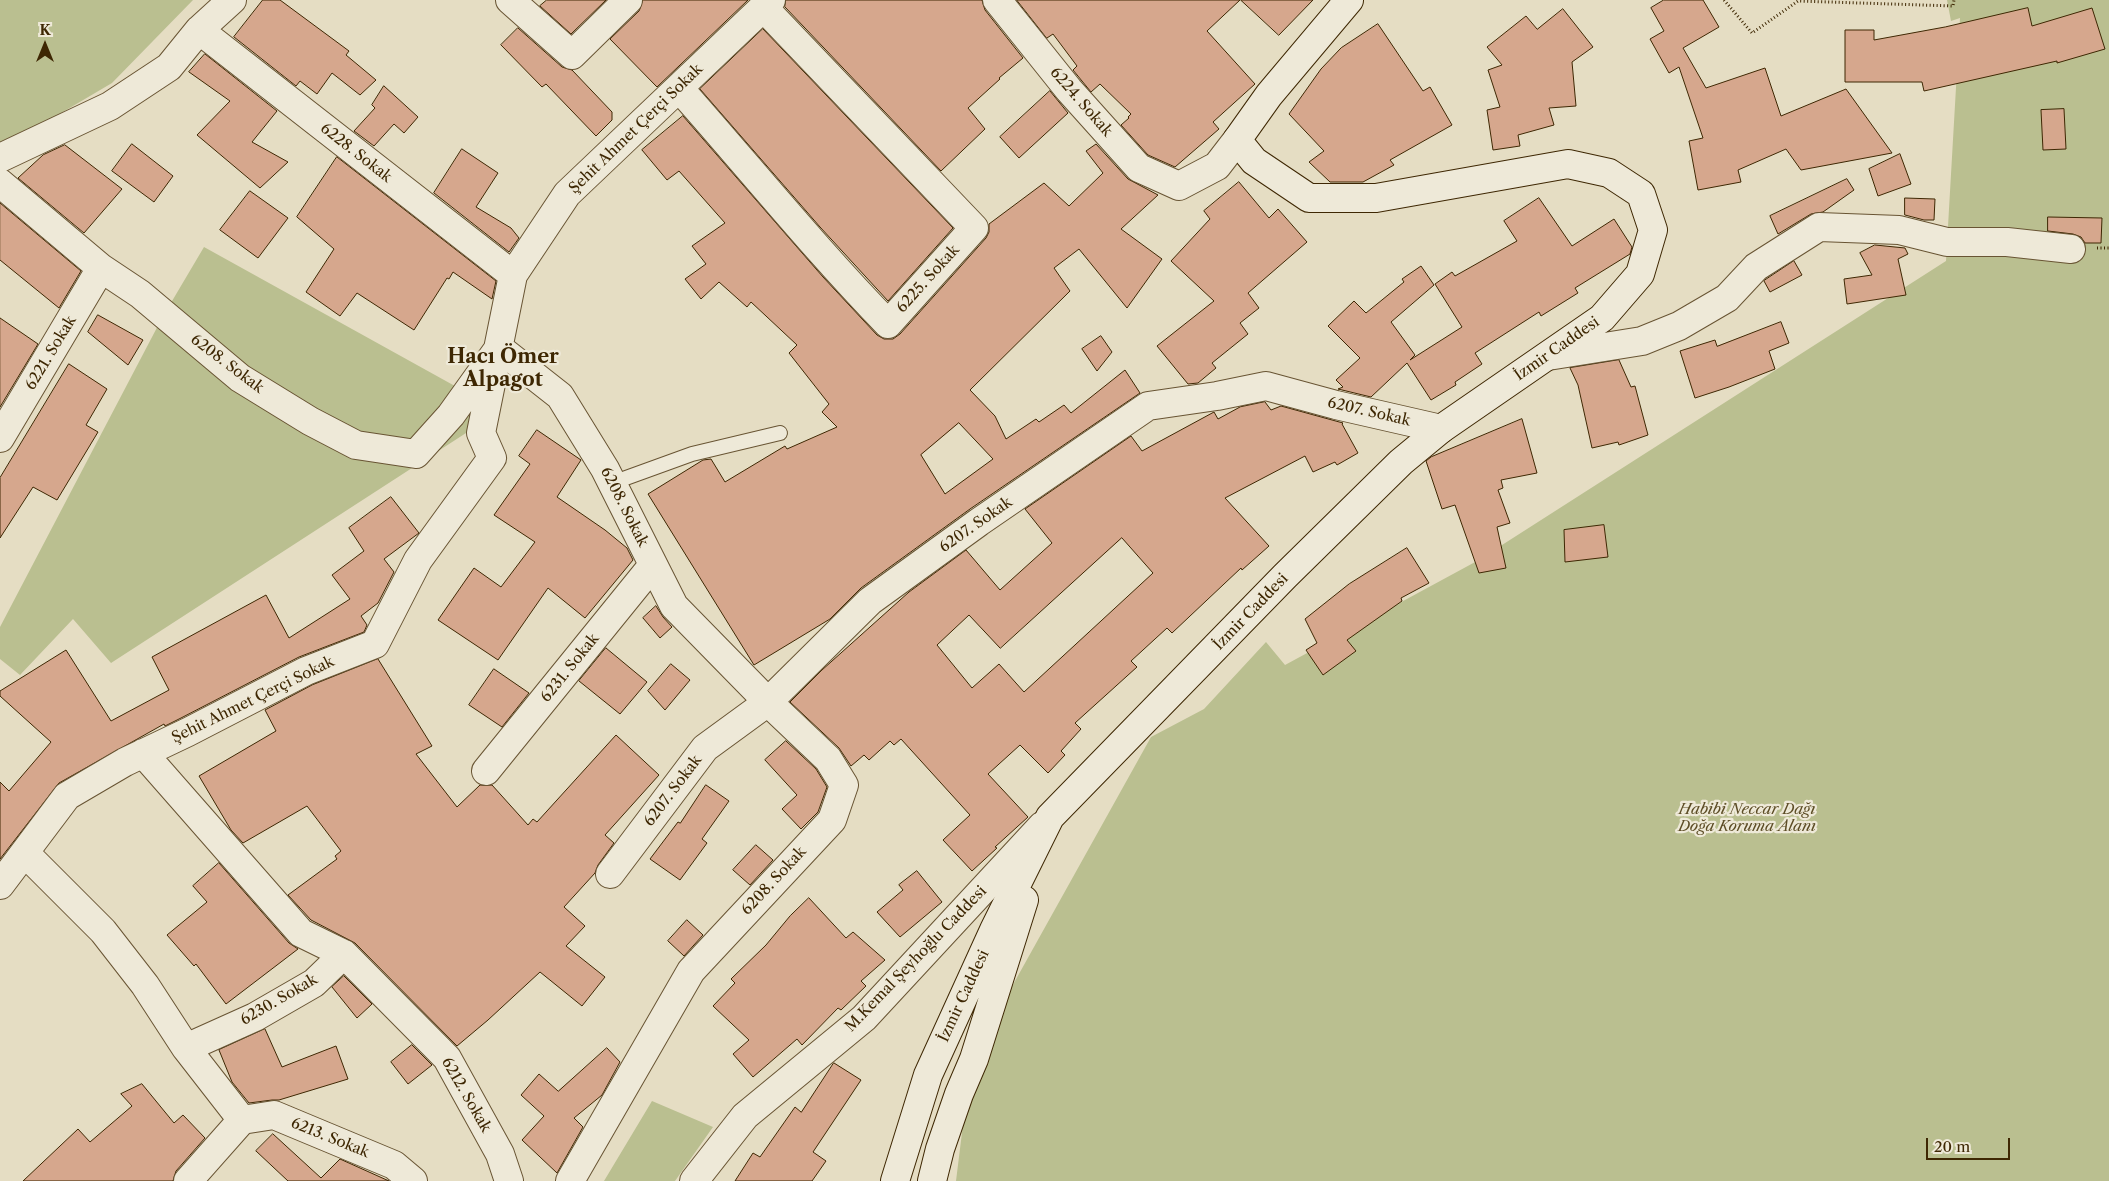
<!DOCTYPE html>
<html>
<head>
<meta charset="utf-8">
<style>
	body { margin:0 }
	#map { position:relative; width:2109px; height:1181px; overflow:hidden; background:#e5ddc3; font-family:"Libre Caslon Text",serif }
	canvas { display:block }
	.north { position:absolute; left:20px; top:20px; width:50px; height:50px; -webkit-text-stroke:4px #eee9d8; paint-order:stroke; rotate:0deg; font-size:14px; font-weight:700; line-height:20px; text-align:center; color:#3e2703 }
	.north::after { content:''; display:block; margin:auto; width:18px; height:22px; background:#3e2703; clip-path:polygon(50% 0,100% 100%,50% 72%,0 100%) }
	.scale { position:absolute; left:1926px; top:1138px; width:84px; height:22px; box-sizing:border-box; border:2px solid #3e2703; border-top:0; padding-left:6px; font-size:15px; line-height:18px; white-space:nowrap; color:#3e2703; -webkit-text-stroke:4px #eee9d8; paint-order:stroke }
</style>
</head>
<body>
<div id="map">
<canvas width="2109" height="1181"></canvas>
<div class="north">K</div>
<div class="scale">20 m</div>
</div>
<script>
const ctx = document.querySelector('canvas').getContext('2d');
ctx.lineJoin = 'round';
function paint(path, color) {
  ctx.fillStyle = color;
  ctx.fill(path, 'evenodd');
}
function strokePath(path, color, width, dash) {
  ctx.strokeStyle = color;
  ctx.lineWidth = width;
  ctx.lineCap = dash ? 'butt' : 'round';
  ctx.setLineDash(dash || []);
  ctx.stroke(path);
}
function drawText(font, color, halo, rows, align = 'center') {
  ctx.font = font + ' "Libre Caslon Text",serif';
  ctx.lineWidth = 4.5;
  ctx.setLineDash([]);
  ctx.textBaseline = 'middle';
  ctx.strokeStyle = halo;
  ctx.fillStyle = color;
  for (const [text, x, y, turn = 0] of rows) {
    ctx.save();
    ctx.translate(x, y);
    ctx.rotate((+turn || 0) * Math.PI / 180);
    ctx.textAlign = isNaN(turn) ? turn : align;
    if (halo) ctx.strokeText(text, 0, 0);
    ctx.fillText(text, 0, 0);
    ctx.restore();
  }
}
const green = new Path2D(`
	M0 0H193L112 83 0 149Z
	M1947 0H2109V1181H956L971 1060 1151 737 1204 709 1266 642 1285 665 1477 561 1946 261 1960 18 1951 21Z
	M204 247 500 411 111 663 73 619 20 675 0 659V627L162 318Z
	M652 1101 713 1127 675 1181H604Z`);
const building = new Path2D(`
	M263 0H280L349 51 346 55 376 80 360 95 332 73 317 94 300 81 296 86 234 37Z
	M547 0H606L571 34 540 6Z
	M643 0H748L657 87 610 39 639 11Z
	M786 0H982L985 10 1023 58 999 78 1000 79 968 108 985 129 941 171 785 7Z
	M1017 0H1240L1207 31 1255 84 1213 122 1219 129 1175 167 1148 155 1121 125 1129 118 1128 117 1131 114 1100 84 1091 92 1073 70 1077 66 1053 34 1047 38Z
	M1241 0H1313L1279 35Z
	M1664 0H1703L1719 27 1683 48 1706 88 1765 68 1781 116 1846 89 1892 153 1801 170 1786 149 1738 170 1741 182 1698 190 1689 141 1703 138 1679 67 1669 73 1650 39 1664 31 1651 8Z
	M2028 8 2032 26 2092 8 2105 49 2057 63V61L1924 91 1922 82H1845V30H1874V40L1945 27Z
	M1563 9 1593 47 1572 62 1576 106 1549 108 1554 125 1518 135 1520 146 1493 150 1487 110 1500 107 1488 70 1502 65 1487 47 1526 16 1537 29Z
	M1378 24 1423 91 1430 87 1452 125 1390 160 1394 165 1363 182H1330L1309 162 1324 151 1289 114 1321 69 1341 48Z
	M518 28 562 67 572 70 612 112V120L596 136 546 84 542 87 501 45Z
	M763 29 953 228 888 301 820 227 700 89Z
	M205 54 277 111 252 142 288 162 260 188 197 135 230 101 189 72Z
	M384 86 418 117 404 133 394 124 374 146 354 131 375 108 372 105Z
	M1050 91 1068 113 1019 158 1000 137Z
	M2064 109 2066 149 2043 150 2041 110Z
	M683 116 823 277 877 335 884 339H893L900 334 986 238 989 232V224L1044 183 1069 206 1103 173 1086 151 1096 144 1128 179 1158 195 1121 229 1162 259 1127 308 1079 249 1054 268 1070 291 970 390 995 416 1006 439 1036 419 1039 422 1064 405 1071 413 1125 370 1140 393 970 509 861 588 830 619 754 665 648 494 703 460 711 459 725 482 785 446 787 449 837 427 822 412 829 404 789 353 797 345 751 302 747 307 719 282 701 299 685 279 706 264 692 246 725 223 679 171 667 180 642 150ZM959 423 993 459 945 494 921 455Z
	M132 144 173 176 154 202 112 171Z
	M65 145 122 189 84 233 18 178 43 155Z
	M462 149 498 173 476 207 511 228 519 238 509 252 434 193Z
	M1900 154 1911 184 1878 196 1869 169Z
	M337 157 496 281 492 299 453 272 449 279 447 278 414 330 357 293 340 316 306 292 334 249 297 217Z
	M1847 179 1854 190 1823 212 1811 214 1778 234 1770 216Z
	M1239 182 1269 218 1278 209 1307 242 1248 293 1259 308 1240 323 1248 334 1212 363 1216 368 1198 383 1188 384 1157 346 1214 301 1171 261 1210 219 1204 211Z
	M250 191 288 218 258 258 220 230Z
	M1539 198 1572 246 1614 219 1632 247 1630 254 1575 288 1578 293 1541 316 1539 312 1475 353 1482 364 1455 382 1456 385 1431 400 1407 363 1371 397 1338 389 1343 387 1336 380 1360 358 1328 326 1354 301 1366 313 1404 282 1402 279 1421 266 1434 285 1391 322 1415 355 1410 360 1462 327 1435 284 1452 272 1455 276 1517 241 1504 221Z
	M1905 198 1935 199 1934 220H1924L1905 215Z
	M0 203 81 271 59 308 0 260Z
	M2048 217 2102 218 2101 243H2085L2081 237 2073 234 2048 231Z
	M1875 245 1905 248 1908 254 1898 259 1906 295 1847 304 1844 279 1872 275 1860 253Z
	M1794 261 1802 275 1770 292 1764 281Z
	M98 315 143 340 128 365 88 332Z
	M0 318 38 344 0 407Z
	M1781 322 1789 343 1769 351 1775 369 1729 387 1695 398 1680 351 1715 340 1717 346Z
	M1101 336 1112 352 1097 371 1082 349Z
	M1619 360 1631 387 1635 386 1648 435 1619 445 1618 442 1592 448 1578 385 1570 368Z
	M69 364 107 389 86 425 98 432 57 500 33 487 0 538V478Z
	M1265 402 1271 410 1281 406 1343 423 1342 424 1358 453 1337 465 1335 462 1313 472 1305 456 1225 498 1269 546 1242 570 1241 568 1172 633 1167 628 1131 661 1137 667 1075 723 1081 729 1061 751 1065 755 1048 773 1020 745 988 774 1028 817 995 847 997 848 972 871 943 840 970 815 901 739 894 745 890 741 869 760 864 755 851 766 839 748 790 702 822 670 909 592 966 550 1000 590 1052 543 1025 509 1131 436 1142 451 1214 412 1218 419 1240 407ZM1122 538 1153 573 1024 692 999 664 972 688 937 645 969 615 1000 648Z
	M1522 419 1537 473 1501 480 1503 488 1498 490 1510 523 1497 527 1506 568 1479 573 1455 505 1442 509 1426 461 1431 457Z
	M537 430 581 460 557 497 605 530 627 548 633 560 585 618 548 588 498 660 438 620 474 568 501 587 535 542 494 515 530 464 519 456Z
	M391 497 419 533 384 559 394 572 378 603 361 616 367 625 364 632 299 657 181 718 165 726 164 724 59 783 0 859V782L9 791 51 742 0 696V691L66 650 111 721 169 690 152 657 266 595 289 638 350 599 332 575 364 551 349 528Z
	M1604 525 1608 557 1565 562 1564 530Z
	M1407 548 1429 583 1401 598 1402 601 1347 640 1356 651 1323 675 1306 650 1317 643 1305 619 1349 584Z
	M656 606 663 617 672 627 660 638 643 618Z
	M606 648 647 682 620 714 579 681Z
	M378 659 432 746 416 754 457 807 480 785H492L528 825 533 819 537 822 616 735 659 775 605 835 614 843 598 865 595 873 564 907 585 926 566 946 605 977 582 1006 540 972 488 1020 457 1046 355 943 311 920 288 895 337 859 335 856 341 851 307 806 243 843 231 830 199 776 276 731 265 710 312 685Z
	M671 664 690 680 665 710 648 691Z
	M494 669 529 693 502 727 469 705Z
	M786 741 816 769 827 787 818 812 801 829 782 809 797 795 765 760Z
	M706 785 729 801 702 839 707 843 680 880 650 859 678 822 680 823Z
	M756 845 773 860 750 885 733 870Z
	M219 863 289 943 298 949 226 1004 196 964 194 966 167 935 207 902 193 886Z
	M917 871 942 902 900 937 877 912 903 890 899 885Z
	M809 898 846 938 853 932 885 960 861 981 866 986 841 1010 838 1008 802 1045 797 1039 753 1077 733 1054 749 1040 713 1006 735 983 731 979 766 945 790 916Z
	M687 920 703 935 684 956 668 941Z
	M344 976 372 1004 357 1018 332 987Z
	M265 1029 282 1067 336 1046 348 1079 279 1100H272L249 1103 232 1082 219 1050Z
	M412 1045 432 1065 408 1084 391 1062Z
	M607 1048 620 1062 602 1095 574 1118 583 1127 557 1173 522 1140 544 1116 521 1095 539 1074 558 1091Z
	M834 1063 861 1080 813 1152 826 1161 812 1181H735L753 1153 760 1157 795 1107 801 1112Z
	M142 1084 174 1123 183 1115 205 1138 176 1171 173 1181H23L78 1129 90 1142 132 1106 121 1094Z
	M273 1134 321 1178 340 1159 389 1181H288L256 1151Z`);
const path = new Path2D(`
	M1724 0 1752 33 1798 1 1953 6 1954 0
	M2097 248H2109`);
const lane = new Path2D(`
	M612 483 692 454 780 433`);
const street = new Path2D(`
	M510 0 572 55 628 0
	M997 0 1069 90 1139 168 1179 186 1217 166 1237 140
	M199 30 513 275
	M679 88C749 167 815 249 888 324L974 228 763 7
	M0 158 110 106 169 67 199 30 232 0
	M0 183 101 268 140 294 240 378 310 421 356 445 416 454 451 415 499 348 560 396 605 469 674 606 768 702 828 759 844 785 832 820 691 971 570 1181
	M1548 356 1642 341 1679 326 1727 298 1756 267 1819 227 1899 230 1947 242H2007L2071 249
	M0 438 101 268
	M143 753 301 933 344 954 314 983 255 1017 186 1048 242 1120
	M486 771 653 565
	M25 853 103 931 145 985 186 1048
	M610 874 705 748 768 702 870 601 979 522 1148 406 1217 396 1266 386 1336 405 1441 429
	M0 885 67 796 125 762 188 732 306 671 375 644 418 560 492 458 481 433 513 275 567 194 771 0
	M344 954 447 1058 500 1154 509 1181
	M242 1120 274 1115 394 1165 413 1181
	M188 1181 242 1120
	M694 1181 745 1116 864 1018 1042 826`);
const secondary = new Path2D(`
	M895 1181 928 1075 994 930 1050 817 1285 576 1401 462 1441 429 1602 318 1640 274 1653 230 1641 194 1609 173 1568 164 1376 198H1309L1254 161 1237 140 1269 95 1349 0
	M932 1181 940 1149 959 1094 974 1059 1024 900`);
const streetNames = [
	["6224. Sokak",1081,102,49],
	["Şehit Ahmet Çerçi Sokak",636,129,-44],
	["6228. Sokak",356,153,38],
	["6225. Sokak",928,279,-48],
	["İzmir Caddesi",1557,349,-35],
	["6221. Sokak",51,353,-59],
	["6208. Sokak",227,364,37],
	["6207. Sokak",1369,412,13],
	["6208. Sokak",624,507,63],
	["6207. Sokak",976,525,-35],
	["İzmir Caddesi",1251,612,-46],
	["6231. Sokak",570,668,-51],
	["Şehit Ahmet Çerçi Sokak",253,700,-26],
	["6207. Sokak",673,791,-53],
	["6208. Sokak",774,881,-47],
	["M.Kemal Şeyhoğlu Caddesi",916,959,-46],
	["İzmir Caddesi",964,996,-65],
	["6230. Sokak",279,1000,-30],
	["6212. Sokak",466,1095,60],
	["6213. Sokak",330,1138,22]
];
const parkNames = [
	["Habibi Neccar Dağı",1747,810],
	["Doğa Koruma Alanı",1747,827]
];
const districtNames = [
	["Hacı Ömer",503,357],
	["Alpagot",503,380]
];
paint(green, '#babf90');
paint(building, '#d6a78d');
strokePath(building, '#3e2703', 1);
strokePath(lane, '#685433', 16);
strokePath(street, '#685433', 30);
strokePath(secondary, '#3e2703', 30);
strokePath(path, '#3e2703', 3, [1, 2.5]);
strokePath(lane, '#eee9d8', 14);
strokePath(street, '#eee9d8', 28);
strokePath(secondary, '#eee9d8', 28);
drawText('15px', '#3e2703', '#eee9d8', streetNames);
drawText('italic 15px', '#5d4d26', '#eee9d8', parkNames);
drawText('bold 20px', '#3e2703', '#eee9d8', districtNames);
</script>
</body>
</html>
